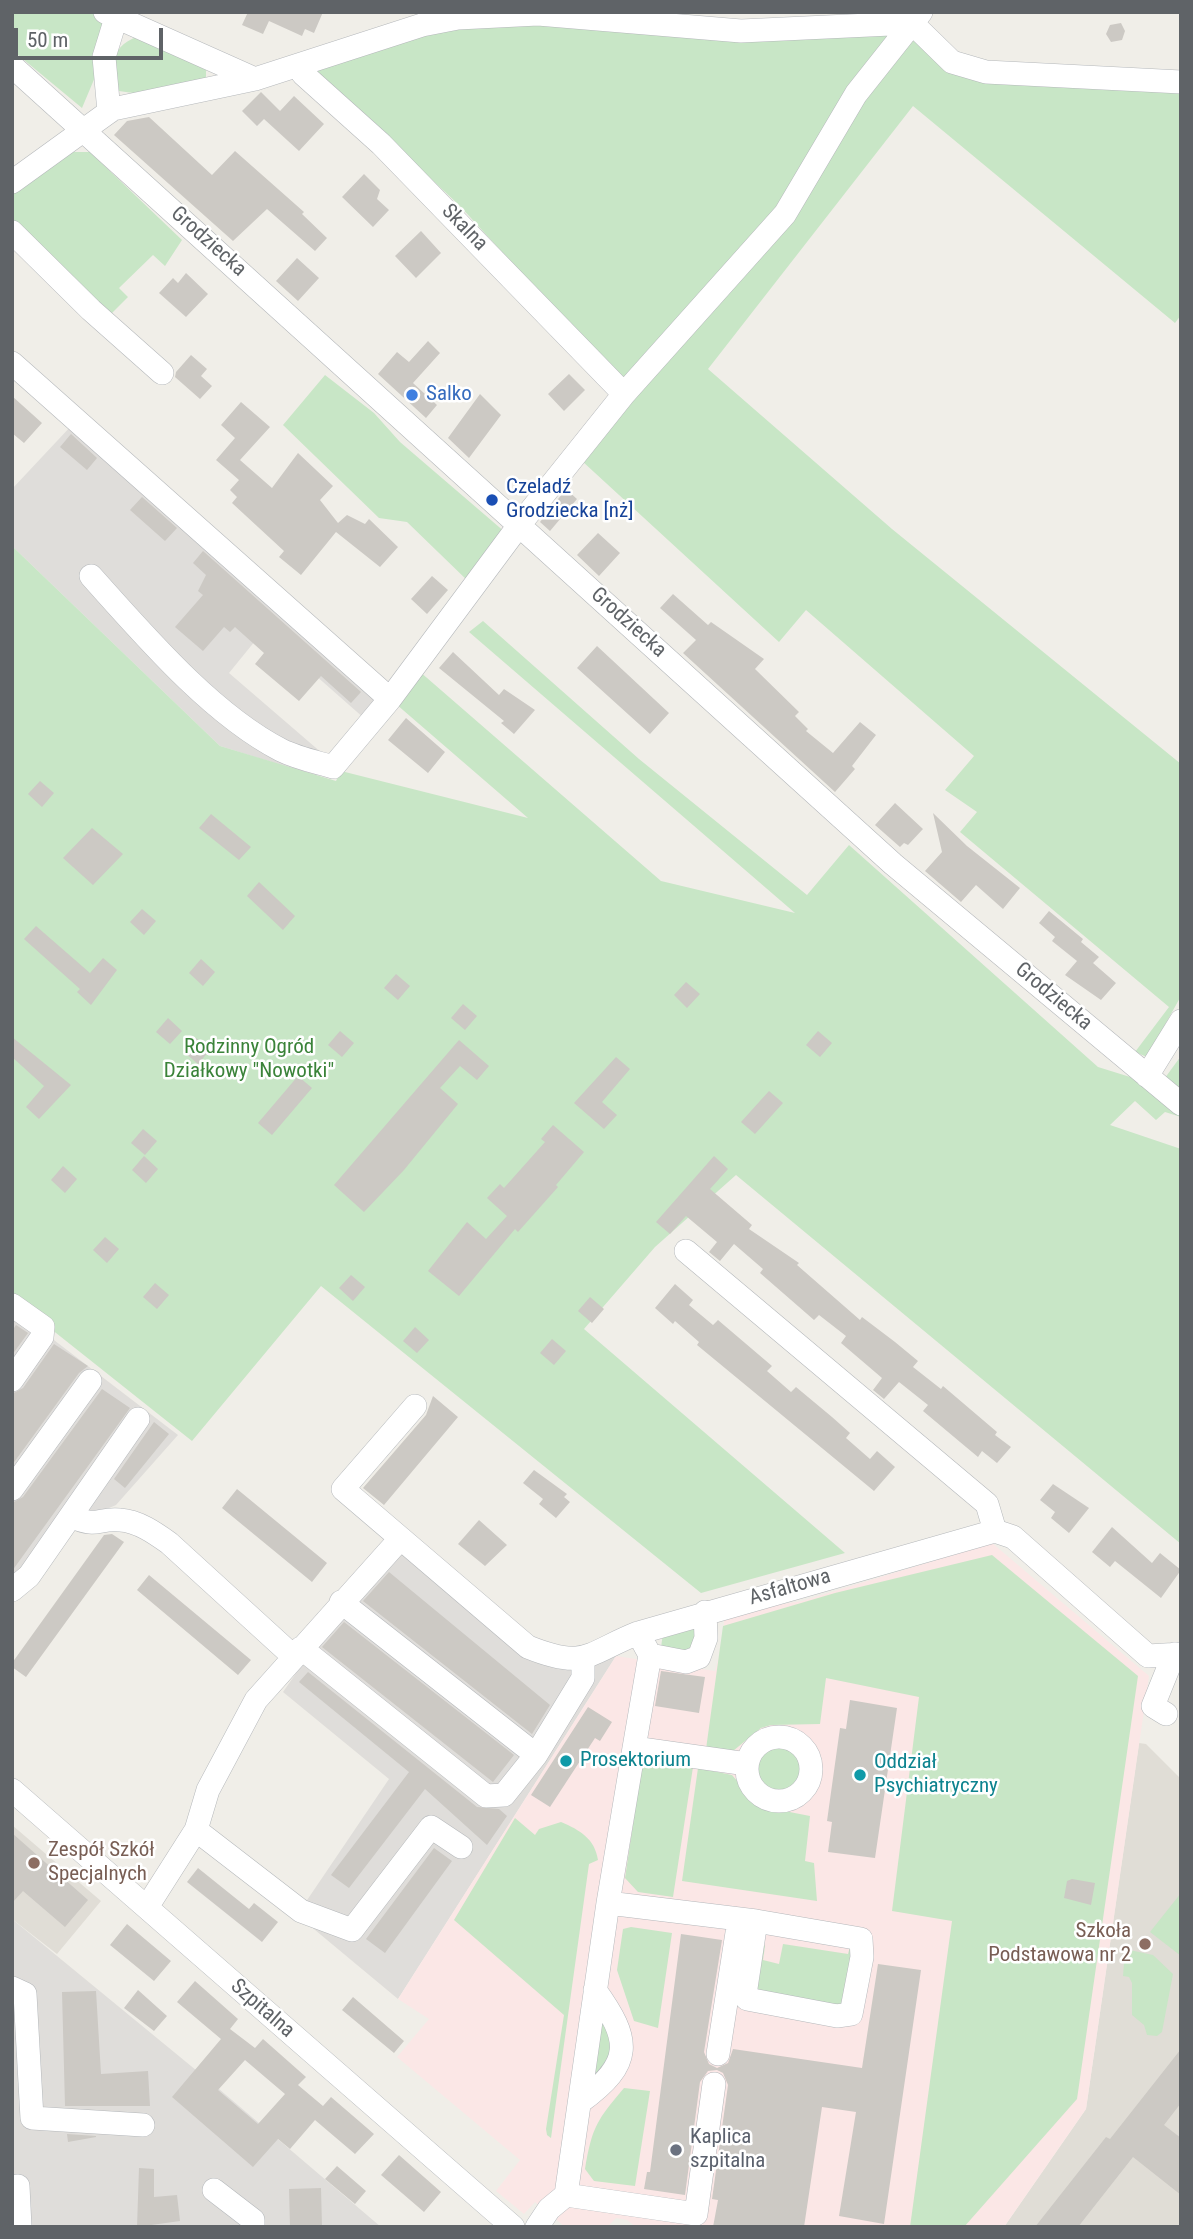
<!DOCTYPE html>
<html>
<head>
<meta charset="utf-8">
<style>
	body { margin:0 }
	#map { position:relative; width:1193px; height:2239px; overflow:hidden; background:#f0eee8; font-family:"Roboto Condensed",sans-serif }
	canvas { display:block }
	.frame { position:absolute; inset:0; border:14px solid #5f6367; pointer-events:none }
	.scale { position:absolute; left:14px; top:28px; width:149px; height:32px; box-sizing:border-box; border:4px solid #5f6367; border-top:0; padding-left:9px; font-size:21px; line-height:24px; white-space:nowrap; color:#5f6367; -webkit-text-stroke:5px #fff; paint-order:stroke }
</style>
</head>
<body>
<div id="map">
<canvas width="1193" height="2239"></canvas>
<div class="frame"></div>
<div class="scale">50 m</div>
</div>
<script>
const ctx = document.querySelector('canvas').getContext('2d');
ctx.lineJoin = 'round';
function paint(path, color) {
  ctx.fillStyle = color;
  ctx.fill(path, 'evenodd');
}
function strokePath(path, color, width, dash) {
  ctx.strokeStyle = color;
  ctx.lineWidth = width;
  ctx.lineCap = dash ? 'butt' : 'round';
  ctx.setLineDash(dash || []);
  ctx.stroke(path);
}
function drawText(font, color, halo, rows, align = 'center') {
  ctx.font = font + ' "Roboto Condensed",sans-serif';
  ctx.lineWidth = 5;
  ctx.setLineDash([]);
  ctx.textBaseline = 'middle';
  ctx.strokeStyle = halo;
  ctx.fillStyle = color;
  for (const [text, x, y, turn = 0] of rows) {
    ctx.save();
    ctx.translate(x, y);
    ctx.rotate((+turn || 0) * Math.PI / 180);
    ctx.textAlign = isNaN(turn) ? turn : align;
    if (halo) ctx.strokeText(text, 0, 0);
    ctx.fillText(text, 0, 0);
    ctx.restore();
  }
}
const industrial = new Path2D(`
	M72 425 381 698 365 719 264 630 229 673 330 760 316 776 220 746 12 546V489Z
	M16 1311 178 1435 116 1505 52 1533 12 1583V1316Z
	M398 1527 535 1641 564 1652 616 1656 398 1999 297 1915 389 1779 283 1692Z
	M12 1919 219 2089 381 2227H12Z`);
const education = new Path2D(`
	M1139 1743 1146 1744 1181 1779V2227H1004L1086 2109Z
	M12 1825 101 1901 57 1954 12 1919Z`);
const medical = new Path2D(`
	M992 1543 1149 1676 1086 2109 1004 2227H636L627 2220 616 2218 607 2227H565L535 2202 524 2214 496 2191 520 2160 397 2057 429 2019 398 1999 616 1656 715 1671 723 1643 724 1619 743 1610 802 1601Z`);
const green = new Path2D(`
	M12 12 98 14 106 26 98 70 82 108 12 50Z
	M466 23 895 35 780 204 623 385 460 206 382 133 300 71Z
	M136 37 206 68V80L140 94 119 91C109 68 110 48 136 37Z
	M915 39 942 66 1181 88V315L1175 323 913 106 708 369 892 529 1181 764V996L1147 1057 1135 1052 1169 1007 960 832 977 812 945 790 974 756 806 610 779 642 582 461 860 100Z
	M72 152H90L182 240 165 266 153 255 119 288 128 297 106 319 12 220V193Z
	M325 375 374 413 400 442 506 533 470 583 407 522 379 518 283 425Z
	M12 546 220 746 336 781 341 771 528 818 396 704 419 671 661 881 795 913 469 632 483 621 639 759 807 895 849 845 1098 1067 1159 1086 1181 1056V1117L1165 1112 1156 1120 1135 1101 1110 1125 1181 1149V1544L736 1175 655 1247 584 1329 845 1553 701 1593 321 1286 192 1441 12 1298Z
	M992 1555 1138 1676 1077 2099 964 2227H910L952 1921 892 1911 919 1697 826 1678 820 1724 771 1725 761 1728 733 1751 706 1749 723 1626 835 1593Z
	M696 1623 702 1637 684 1654 661 1647 663 1634Z
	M753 1768a25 25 0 1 1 50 0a25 25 0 1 1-50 0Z
	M656 1760 693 1767 673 1897 638 1892 625 1878 641 1771 646 1763Z
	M698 1768 732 1775 759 1806 810 1816 805 1861 814 1863 817 1901 682 1881Z
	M515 1818 535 1835 539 1829 561 1822C580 1830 595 1839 598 1860L589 1864 551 2138 547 2135 546 2129 564 2015 454 1920Z
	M1181 1893V1956L1150 1932Z
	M631 1927 672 1933 658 2028 634 2021 617 1970 623 1929Z
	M759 1939 765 1946 763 1960 779 1964 783 1944 848 1954 851 1943 856 1948 841 2008 768 1998 754 1988Z
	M1125 1949 1153 1955 1173 1974 1162 2032 1157 2036 1147 2035 1144 2025 1132 2015V1983L1129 1977 1123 1976Z
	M601 2021 610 2027 612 2061 592 2080Z
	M624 2088 650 2091 635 2186 594 2181 585 2169C592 2127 597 2120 624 2088Z`);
const building = new Path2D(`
	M248 12H323L314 33 305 29 302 36 269 21 263 34 242 25Z
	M1121 23 1125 31 1122 40 1111 42 1106 34 1110 25Z
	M261 92 280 111 294 96 324 124 299 151 264 119 257 126 242 111Z
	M149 117 212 175 235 151 304 212 302 214 327 238 315 251 267 209 233 241 114 135 127 121Z
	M364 174 380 190 377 199 389 210 373 227 342 197Z
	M421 231 441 253 416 278 395 256Z
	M297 258 319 278 298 301 276 281Z
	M186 273 208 294 186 317 159 293 173 278 178 283Z
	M428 341 440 353 413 383 437 405 426 418 378 374 397 352 409 362Z
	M191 355 207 369 201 376 212 386 200 399 175 377 176 372Z
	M569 374 585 390 564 411 548 394Z
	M480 394 501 415 469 458 448 438Z
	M12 396 42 423 24 443 12 433Z
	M241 402 270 427 240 460 272 488 298 453 333 486 320 500 338 523 347 515 365 524 369 519 398 547 380 567 336 532 301 575 279 557 284 551 232 503 237 497 230 490 239 480 216 460 235 438 221 425Z
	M71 434 97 458 87 470 60 447Z
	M566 489 577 499 550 531 540 522Z
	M142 497 177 528 165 541 130 510Z
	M598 533 620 553 599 576 577 555Z
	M203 551 361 692 351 703 321 676 299 701 255 664 264 653 235 627 230 632 224 627 203 651 175 627 203 595 198 591 206 575 193 563Z
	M432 576 448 590 427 614 411 599Z
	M673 594 708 625 711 622 764 659 755 669 799 712 795 716 808 729 806 731 833 753 860 722 876 735 852 766 855 769 835 792 683 653 696 640 660 608Z
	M597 646 669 713 650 734 577 668Z
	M453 652 499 695 504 689 535 710 514 734 501 723 504 721 439 668Z
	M406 718 445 752 428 773 388 740Z
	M40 781 54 793 42 807 28 794Z
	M895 803 923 829 908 845 904 843 900 847 875 825Z
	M933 813 967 846 1020 888 1003 909 976 885 961 902 925 871 942 852Z
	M211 814 251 847 239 860 199 828Z
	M92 828 123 854 93 885 63 858Z
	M259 882 295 916 283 930 247 896Z
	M142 909 156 921 144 935 130 922Z
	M1049 911 1083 939 1081 942 1099 957 1093 963 1116 983 1101 1000 1065 975 1077 961 1052 941 1055 937 1039 923Z
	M36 926 90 973 103 958 117 970 91 1005 77 992 80 989 24 939Z
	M201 959 215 972 203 986 189 973Z
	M396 974 410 986 398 1000 384 988Z
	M686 982 700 994 687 1008 674 995Z
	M463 1004 477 1016 465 1030 451 1018Z
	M168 1018 182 1031 170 1044 156 1032Z
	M340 1031 354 1043 342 1057 328 1045Z
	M818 1031 832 1043 820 1057 806 1045Z
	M12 1037 71 1085 39 1119 26 1107 44 1086 12 1057Z
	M196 1038 210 1050 198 1064 184 1052Z
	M459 1040 489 1066 477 1080 460 1066 440 1088 458 1104 404 1170 364 1212 334 1185Z
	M616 1057 630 1069 602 1102 617 1115 604 1129 574 1103Z
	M298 1076 312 1088 272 1135 258 1123Z
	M769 1091 783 1103 755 1134 741 1122Z
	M553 1125 584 1152 556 1185 558 1187 518 1232 515 1229 459 1296 428 1271 467 1222 486 1239 507 1216 487 1198 500 1184 504 1188 545 1142 541 1139Z
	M143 1129 157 1141 145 1155 131 1143Z
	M144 1156 158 1169 146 1183 132 1170Z
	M714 1156 728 1169 710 1189 752 1225 749 1229 799 1263 797 1265 860 1320 862 1317 895 1342 918 1361 913 1367 941 1389 943 1386 997 1432 995 1435 1011 1447 997 1463 982 1451 978 1457 960 1442 923 1411 928 1405 899 1382 884 1399 873 1390 882 1378 841 1343 846 1336 819 1315 814 1320 760 1273 763 1269 734 1244 720 1261 709 1252 717 1242 686 1216 670 1234 656 1222Z
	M63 1166 77 1179 65 1193 51 1180Z
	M105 1237 119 1249 107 1263 93 1250Z
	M351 1275 365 1287 353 1301 339 1288Z
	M155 1283 169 1295 157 1309 143 1297Z
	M675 1284 693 1300 689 1305 713 1325 718 1320 772 1366 767 1371 791 1392 796 1387 832 1417 850 1433 846 1438 870 1459 877 1451 895 1467 874 1491 697 1345 699 1342 675 1321 673 1324 655 1308Z
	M590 1297 604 1309 592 1323 578 1311Z
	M16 1325 28 1333 12 1355V1331Z
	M415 1327 429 1340 417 1353 403 1341Z
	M552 1339 566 1351 554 1365 540 1353Z
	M54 1344 88 1366 79 1373 12 1465V1394L23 1388Z
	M102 1389 130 1408 12 1571V1503L23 1497Z
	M433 1396 458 1417 384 1505 363 1488 426 1415Z
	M154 1422 169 1434 125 1488 114 1479Z
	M534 1470 567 1494 564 1497 570 1502 556 1518 539 1504 543 1499 523 1483Z
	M1053 1484 1089 1508 1069 1533 1051 1518 1055 1512 1040 1500Z
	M237 1489 327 1563 312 1582 222 1508Z
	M479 1520 507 1545 485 1566 458 1544Z
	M1112 1527 1152 1563 1160 1553 1181 1570 1161 1598 1115 1561 1110 1567 1092 1552Z
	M112 1534 124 1542 26 1677 12 1667V1663L104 1535Z
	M389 1572 550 1705 532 1734 363 1601Z
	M149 1575 251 1660 238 1675 137 1590Z
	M344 1622 514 1755 493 1782 322 1647Z
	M661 1671 705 1677 699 1713 655 1706Z
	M308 1672 477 1807 499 1809 507 1816 487 1845 425 1789 349 1888 331 1875 409 1772 299 1682Z
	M850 1700 897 1708 875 1858 828 1852 832 1822 827 1821 840 1728 846 1729Z
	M588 1707 612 1722 600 1741 595 1738 550 1807 531 1795Z
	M12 1833 88 1900 65 1927 23 1891 12 1903Z
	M434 1848 452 1861 385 1953 366 1939Z
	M198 1868 249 1909 254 1903 278 1922 262 1942 187 1882Z
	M1072 1879 1095 1883 1091 1905 1064 1898 1067 1881Z
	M127 1924 171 1961 154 1981 110 1945Z
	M681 1934 722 1940 704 2052 709 2064 717 2068 728 2063 733 2049 862 2068 878 1964 921 1970 884 2224 839 2216 856 2112 822 2107 804 2227H713L718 2200 712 2199 728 2085 723 2073 717 2070 708 2071 700 2082 685 2195 644 2189 647 2172H650Z
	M195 1981 238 2019 230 2029 255 2048 263 2039 306 2077 298 2085 323 2106 331 2097 374 2134 355 2154 315 2120 290 2149 278 2139 253 2167 172 2097 221 2039 177 2002ZM245 2060 285 2094 258 2124 218 2090Z
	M138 1990 167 2016 154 2031 124 2008Z
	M96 1991 101 2074 148 2071 150 2106H65L62 1992Z
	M353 1997 404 2041 394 2053 342 2010Z
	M1181 2049V2103L1164 2125 1181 2138V2195L1133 2157 1078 2227H1035L1106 2137 1110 2139Z
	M67 2134 96 2136V2137L68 2142Z
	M399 2155 441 2192 424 2212 381 2175Z
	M337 2166 366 2191 355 2204 325 2179Z
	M139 2168 154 2169V2197L177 2195 180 2221 137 2227Z
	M321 2188 322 2227H290L289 2189Z`);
const minor = new Path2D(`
	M105 12 255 79
	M12 66 893 864 1181 1104
	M301 67 303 74 381 144 624 394
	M109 112 104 57 116 18
	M12 182 113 109 255 79 422 25 458 18 538 14 741 31 912 23 952 62 986 72 1181 82
	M12 232 91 310 162 373
	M12 363 390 699
	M91 576C144 635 211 714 281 750 297 758 316 762 333 767L390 699 520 524 624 394 785 214 856 94 921 12
	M1147 1076 1181 1021
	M686 1251 987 1504 995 1531
	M12 1305 43 1327 42 1337 12 1380
	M415 1406 343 1489 528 1647C585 1670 586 1654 638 1633L995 1531 1013 1537 1148 1656 1181 1654
	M12 1489 90 1381
	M72 1517C98 1528 97 1518 120 1520 138 1521 155 1533 169 1543L294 1657
	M12 1590 29 1576 138 1419
	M341 1602 536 1755 583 1678V1659
	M638 1633 650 1655 686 1662 699 1657 706 1638 705 1612
	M301 1648 486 1796 504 1795 536 1755
	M1166 1714 1153 1706 1174 1654
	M747 1769a32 32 0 1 1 64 0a32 32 0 1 1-64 0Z
	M634 1748 650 1655
	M747 1764 634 1748 608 1903 756 1921 861 1939 862 1957 851 2014 837 2016 747 1999 746 1988 756 1921
	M12 1790 513 2227
	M196 1830 301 1911 352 1930 431 1827 461 1847
	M147 1907 196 1830 208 1790 256 1700 400 1539
	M12 1988 25 1994 32 2118 143 2125
	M718 2054 739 1920
	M580 2102C634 2063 631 2040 595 1990
	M18 2186 20 2227
	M214 2190 253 2220V2227
	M566 2195 696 2214 714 2084
	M537 2227 549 2209 566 2195 608 1903`);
const markers = [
	[412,395,7,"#3f7fe0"],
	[492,500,7,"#1a4fb4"],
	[566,1761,7,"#0f9aa8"],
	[860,1775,7,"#0f9aa8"],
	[34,1863,7,"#8d6e63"],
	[1145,1944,7,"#8d6e63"],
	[676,2150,7,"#6b7280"]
];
const streetNames = [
	["Skalna",464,228,46],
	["Grodziecka",208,242,42],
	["Grodziecka",628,623,42],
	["Grodziecka",1053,997,40],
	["Asfaltowa",790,1588,-16],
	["Szpitalna",262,2009,41]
];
const shopNames = [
	["Salko",426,395]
];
const transitNames = [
	["Czeladź",506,488],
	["Grodziecka [nż]",506,512]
];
const parkNames = [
	["Rodzinny Ogród",249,1048],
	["Działkowy \"Nowotki\"",249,1072]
];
const cultureNames = [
	["Prosektorium",580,1761],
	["Oddział",874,1763],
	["Psychiatryczny",874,1787]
];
const educationNames = [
	["Zespół Szkół",48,1851],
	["Specjalnych",48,1875],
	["Szkoła",1131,1932,"right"],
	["Podstawowa nr 2",1131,1956,"right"]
];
const worshipNames = [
	["Kaplica",690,2138],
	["szpitalna",690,2162]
];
paint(industrial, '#dfddda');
paint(education, '#e0ddd6');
paint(medical, '#fbe7e6');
paint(green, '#c8e6c6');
paint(building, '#ccc9c4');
strokePath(minor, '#b5b8bb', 24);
strokePath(minor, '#fff', 23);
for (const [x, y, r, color] of markers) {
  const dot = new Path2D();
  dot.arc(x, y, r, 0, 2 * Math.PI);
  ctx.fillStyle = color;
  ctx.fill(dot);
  strokePath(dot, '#fff', 2.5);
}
drawText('21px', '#5f6367', '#fff', streetNames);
drawText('21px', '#366cbe', '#fff', shopNames, 'left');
drawText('21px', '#164399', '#fff', transitNames, 'left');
drawText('21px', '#3a8339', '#fff', parkNames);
drawText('21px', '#0d838f', '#fff', cultureNames, 'left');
drawText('21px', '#785e54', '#fff', educationNames, 'left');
drawText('21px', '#5b616d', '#fff', worshipNames, 'left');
</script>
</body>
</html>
